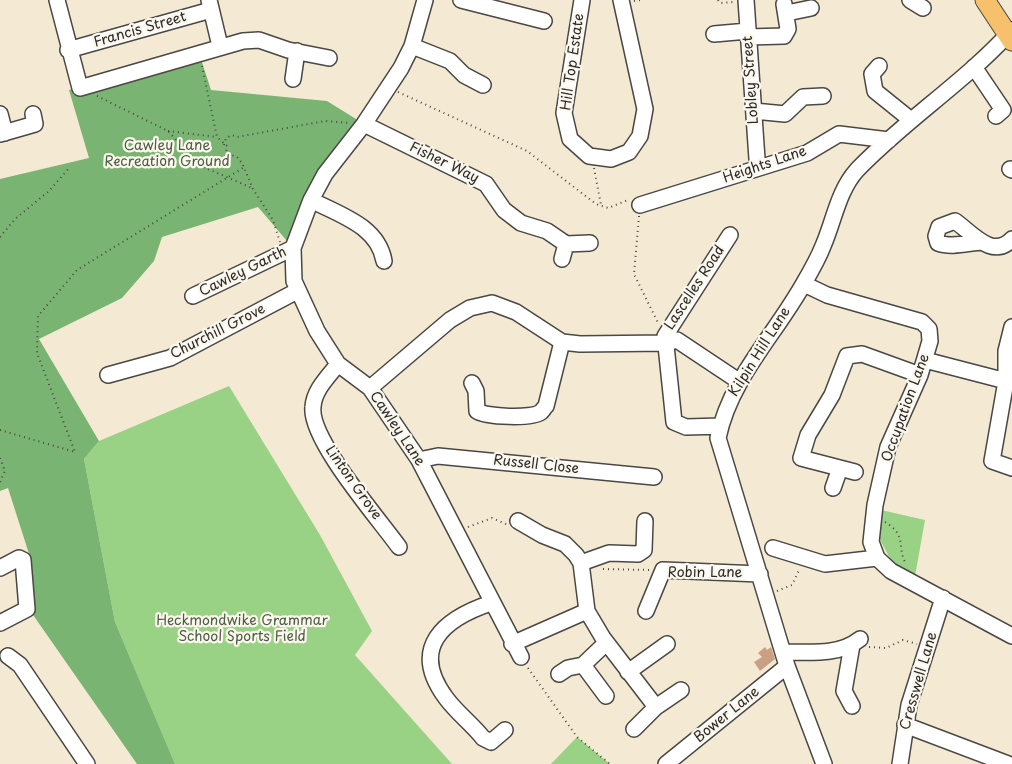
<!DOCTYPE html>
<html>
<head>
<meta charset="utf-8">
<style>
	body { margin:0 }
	canvas { display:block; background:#f4e9d2 }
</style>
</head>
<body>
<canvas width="1012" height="764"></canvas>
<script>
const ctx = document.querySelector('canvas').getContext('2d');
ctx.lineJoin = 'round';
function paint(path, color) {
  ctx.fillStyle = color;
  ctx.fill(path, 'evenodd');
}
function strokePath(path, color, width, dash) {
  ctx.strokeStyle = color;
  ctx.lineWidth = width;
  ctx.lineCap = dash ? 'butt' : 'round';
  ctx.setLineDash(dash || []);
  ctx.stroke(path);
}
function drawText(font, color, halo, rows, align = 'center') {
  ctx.font = font + ' "Playpen Sans",sans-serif';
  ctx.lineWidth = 4.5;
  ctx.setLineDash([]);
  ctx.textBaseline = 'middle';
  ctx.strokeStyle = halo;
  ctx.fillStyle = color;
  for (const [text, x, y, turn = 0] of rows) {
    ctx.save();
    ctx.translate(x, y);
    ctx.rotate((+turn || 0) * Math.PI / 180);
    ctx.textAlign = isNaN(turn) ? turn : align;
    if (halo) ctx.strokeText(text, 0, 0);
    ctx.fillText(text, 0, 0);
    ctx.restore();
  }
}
const green = new Path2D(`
	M229 386 320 535 372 631 355 655 452 764H175L115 622 84 459 99 441Z
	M881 510 925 520 915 576 893 564 878 536Z
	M577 737 610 764H551Z`);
const forest = new Path2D(`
	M199 53 211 90 327 101 364 124 325 174 293 248 258 207 162 237 154 261 122 298 39 339 99 441 84 459 115 622 175 764H137L31 612 30 557 8 488 0 491V179L89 158 69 90Z`);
const building = new Path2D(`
	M765 647 767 650 771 647 775 659 760 671 754 662 762 657 758 653Z`);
const path = new Path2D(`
	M718 0 720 3 734 2
	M634 1 640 0
	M202 66 217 137 227 146 226 153 237 157 242 163 253 189 273 220 280 242
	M398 92 527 151 596 204 608 208 628 200
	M97 96 168 131 201 166 252 188
	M168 131 217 137
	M224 145 226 138 232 135 237 137 325 121 349 123
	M594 168 601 205
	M639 216 634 274 658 323
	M0 237 15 219 49 191 70 167
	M0 430 75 452 37 353 38 316 77 270 243 168
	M0 458 5 471 0 482
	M885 522C908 536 896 546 906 564
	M468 527 492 518 508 525
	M603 569 650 570
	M777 591 792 585 800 568
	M869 647 886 648 903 640 917 644
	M528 668 577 737 610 764`);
const minor = new Path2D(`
	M57 0 80 88 243 41 259 40 288 50 329 58
	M209 0 220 46
	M425 0 412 46 401 68 364 124 325 174 311 200 293 248 294 281 317 331 338 364 370 388 419 460 521 657
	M461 0 544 21
	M582 0 564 113 570 139 589 156 611 159 629 152 640 136 645 109 621 0
	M746 0 757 159
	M910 0 923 8
	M787 13 811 8
	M714 34 748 31
	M748 37 784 36 788 29 784 4
	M412 46 450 61 464 75 483 85
	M68 50 211 10
	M879 66 872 74 875 91 911 120
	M974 67 1003 110 996 116
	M293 79 297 51
	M754 111 785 114 803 97 823 96
	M0 114 5 133
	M364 124 486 184 504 210 521 223 547 231 566 244
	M0 134 35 124 33 114
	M1010 169 1012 170
	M311 200C340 215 378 226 384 261
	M640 205 807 153 839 134 889 140
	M982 242C968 243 951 248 938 243L936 236 939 227 955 221C972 233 993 260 1012 239
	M562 259 566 244 590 243
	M804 284 827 295 922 322 929 329 930 341 920 375 888 447 875 505 871 542 877 558 891 571 1012 636
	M193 296 293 248
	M925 360 1006 381 992 461 1012 468
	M338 364C328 377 314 390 313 407 309 439 379 519 399 547
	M108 375 170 358 297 291
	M1006 381V351L1012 327
	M472 383 476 391 477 411C486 417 532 419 541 412 543 410 544 408 546 406L562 342
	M370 388 450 320 470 308 492 303 516 312 562 342 580 344 666 343 677 340 740 382
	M721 426 686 427 674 422 665 336 730 235
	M419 460 438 456 654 477
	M855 472 801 458 808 435 832 395 847 356 862 354 920 375
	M833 488 840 468
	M518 521 542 535 565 544 576 555 581 563 587 611
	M773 548 825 564 877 558
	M581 563 609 553 638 554 644 550 645 521
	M0 568 19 558 23 560 27 609 0 623
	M491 603C443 619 409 648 446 698 457 713 472 724 483 738L491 742 505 730
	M646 611 663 570 760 574
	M512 644 587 611 603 638 656 707 634 729
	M852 645 844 691 852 706
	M783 652C809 652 839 656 860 639
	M8 656 20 665 87 764
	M628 672 667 644
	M559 674 568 668 583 665
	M606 696 583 665 606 643
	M656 707 681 690
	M905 725 1008 764
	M666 764 787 666
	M824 764 787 666 718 438C730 379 775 335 804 283 811 271 818 259 823 246 834 221 838 191 857 170 905 120 965 82 1012 30
	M900 764 909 705 943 598`);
const major = new Path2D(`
	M985 0 1012 41`);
const streetNames = [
	["Francis Street",140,30,-16],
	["Hill Top Estate",573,62,-82],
	["Lobley Street",751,80,-94],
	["Fisher Way",444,163,26],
	["Heights Lane",765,165,-19],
	["Cawley Garth",243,272,-26],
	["Lascelles Road",695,288,-57],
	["Churchill Grove",218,332,-27],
	["Kilpin Hill Lane",760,352,-58],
	["Occupation Lane",906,408,-70],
	["Cawley Lane",397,429,56],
	["Russell Close",536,465,6],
	["Linton Grove",353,483,55],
	["Robin Lane",705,573],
	["Cresswell Lane",919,681,-74],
	["Bower Lane",727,715,-39]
];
const parkNames = [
	["Cawley Lane",167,146],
	["Recreation Ground",167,162],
	["Heckmondwike Grammar",242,621],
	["School Sports Field",242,637]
];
paint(green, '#99d285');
paint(forest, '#7ab472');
paint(building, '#ca9f83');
strokePath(minor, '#494844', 18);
strokePath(major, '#494844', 21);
strokePath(path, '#494844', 2, [1, 4]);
strokePath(minor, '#fff', 15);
strokePath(major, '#f7c06c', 19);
drawText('14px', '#2b2b2b', '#fbf7ec', streetNames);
drawText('14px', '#4c5d46', '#fbf7ec', parkNames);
</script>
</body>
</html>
